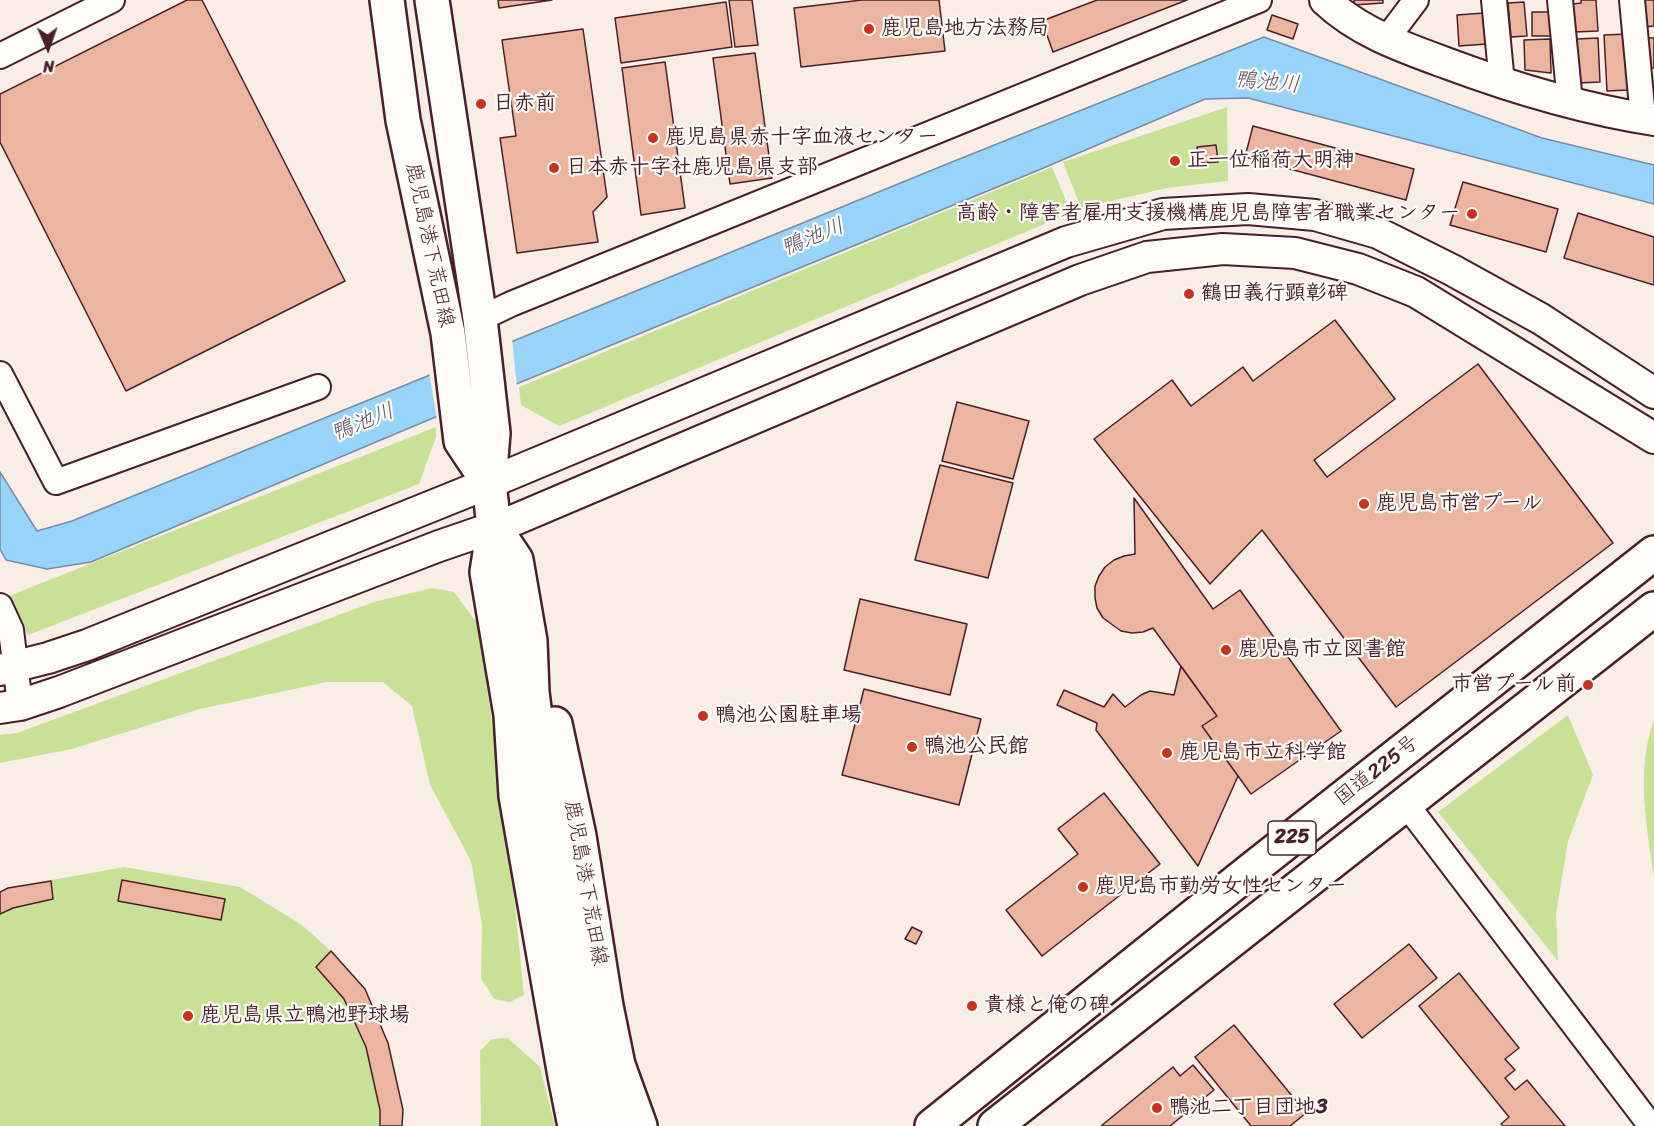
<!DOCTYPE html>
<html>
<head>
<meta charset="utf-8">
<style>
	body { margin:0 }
	#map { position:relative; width:1654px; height:1126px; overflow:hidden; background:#f9eee5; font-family:Sriracha,sans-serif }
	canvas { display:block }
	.north { position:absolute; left:18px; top:18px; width:60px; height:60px; -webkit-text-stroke:4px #fdfcf7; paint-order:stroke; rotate:178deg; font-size:16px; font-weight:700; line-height:24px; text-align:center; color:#4a1f2b }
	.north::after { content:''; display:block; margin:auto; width:21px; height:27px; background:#4a1f2b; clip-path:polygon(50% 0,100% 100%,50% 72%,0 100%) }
</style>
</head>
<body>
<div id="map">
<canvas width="1654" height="1126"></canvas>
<div class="north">N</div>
</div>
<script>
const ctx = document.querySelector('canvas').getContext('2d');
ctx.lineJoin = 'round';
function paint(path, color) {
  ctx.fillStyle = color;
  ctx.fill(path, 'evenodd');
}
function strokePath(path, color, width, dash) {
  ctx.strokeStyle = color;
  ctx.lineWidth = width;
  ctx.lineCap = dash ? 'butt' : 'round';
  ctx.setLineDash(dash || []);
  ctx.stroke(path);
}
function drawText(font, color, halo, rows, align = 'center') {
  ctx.font = font + ' Sriracha,"Klee One",sans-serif';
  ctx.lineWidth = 4.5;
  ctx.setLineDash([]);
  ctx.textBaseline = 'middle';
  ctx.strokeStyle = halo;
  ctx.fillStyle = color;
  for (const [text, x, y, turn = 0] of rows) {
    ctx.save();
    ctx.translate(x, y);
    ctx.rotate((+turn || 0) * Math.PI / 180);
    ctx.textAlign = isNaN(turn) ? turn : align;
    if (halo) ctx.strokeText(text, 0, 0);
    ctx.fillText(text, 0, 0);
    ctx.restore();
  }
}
const green = new Path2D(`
	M1227 107 1228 181 1167 188 1081 208 1063 162Z
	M1052 167 1071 213 559 426 521 405 519 387Z
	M436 427V437L419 484 28 635 6 597Z
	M432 588 454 592 477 623 497 755 511 866 524 995 510 1002 494 999 481 978 482 925 471 861 430 785 412 706 383 682H327L200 709 72 749 0 763V735L17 733 374 602Z
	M1568 715 1593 775 1568 841 1556 914 1558 961 1438 812Z
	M1654 720V878C1647 826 1635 771 1654 720Z
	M124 867 240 887 302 925 331 951 388 1043 403 1110 402 1126H0V892L8 888Z
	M508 1038 540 1067 555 1126H481L480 1051 492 1039Z`);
const water = new Path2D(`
	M1264 37 1542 138 1654 165V204L1248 98 1205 99 1034 172 426 421 91 562 47 569 6 560 0 549V472L37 531 72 521 952 162Z`);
const pier = new Path2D(`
	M512 338 517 387 437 420 429 372Z`);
const building = new Path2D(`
	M187 0H202L345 281 126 391 0 142V94Z
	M498 0H552L499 8Z
	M729 0H752L758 45 735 47Z
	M862 0H939L945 51 801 67 794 8Z
	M1097 0H1187L1053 52 1042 21Z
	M1354 0H1383V3L1354 5Z
	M1581 0H1596L1598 31 1574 32 1573 4 1581 3Z
	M1642 0H1654V26L1644 27Z
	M726 2 732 47 621 63 615 18Z
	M1524 2 1527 36 1511 37 1508 3Z
	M1532 12H1553V36H1532Z
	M1484 13 1487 44 1459 46 1457 15Z
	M1272 15 1298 24 1293 39 1267 30Z
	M583 29 607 197 593 212 598 242 517 253 500 138 516 136 502 40Z
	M1627 34 1629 90 1607 91 1604 35Z
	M1598 38 1600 82 1578 83 1577 39Z
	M1645 38H1654V68H1647Z
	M1550 39 1551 73 1525 70 1524 40Z
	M755 53 772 178 730 184 713 58Z
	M665 62 685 208 641 215 622 68Z
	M1253 126 1414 169 1406 200 1245 157Z
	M1216 145 1218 162 1199 163 1197 147Z
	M1463 182 1558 209 1546 252 1450 225Z
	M1578 213 1654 237V285L1564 258Z
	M1335 320 1395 399 1314 460 1327 477 1478 364 1613 543 1396 707 1262 530 1210 584 1094 439 1172 380 1191 406 1243 367 1253 381Z
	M957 402 1029 421 1013 479 942 461Z
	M940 465 1013 483 988 578 915 560Z
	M1134 498 1213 609 1240 590 1341 731 1251 794 1202 726 1217 716 1153 628 1143 632 1132 633 1121 631 1103 618 1097 608 1095 598V586L1099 576 1105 567 1114 560 1124 556 1135 554Z
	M860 599 967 624 950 695 844 670Z
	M1181 666 1217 716 1202 726 1238 776 1198 866 1096 730 1097 723 1057 705 1064 690 1104 707 1113 694 1125 707 1141 695 1150 691 1174 695Z
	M864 689 981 719 959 805 842 775Z
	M1104 793 1160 864 1042 956 1006 910 1078 854 1058 829Z
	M122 880 225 899 221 920 118 901Z
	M51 881 53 899 13 908 0 914V892L8 888Z
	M912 927 922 932 916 944 905 939Z
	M1409 944 1437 978 1362 1038 1334 1004Z
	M331 951 365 989 388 1043 403 1110 402 1126H380V1110L366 1047 344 999 316 967Z
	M1459 973 1519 1048 1505 1059 1515 1070 1505 1078 1515 1090 1527 1080 1565 1126H1503L1501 1124 1509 1117 1419 1006Z
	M1234 1025 1306 1113 1290 1126H1251L1195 1057Z
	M1193 1065 1214 1090 1170 1126H1101L1173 1067 1180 1076Z`);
const minor = new Path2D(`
	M1494 0 1502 83
	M1560 0 1570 102
	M1632 0 1643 118
	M1385 41 1416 0
	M0 56 112 0
	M480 319 511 304 1259 0
	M0 374 56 482 318 387
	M0 606 11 630 20 705
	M1406 804 1651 1126`);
const tertiary = new Path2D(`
	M1325 0C1359 32 1402 47 1446 63 1513 88 1583 109 1654 120
	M0 670 48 658 87 645 489 483 1066 242 1163 214 1248 209 1315 215 1378 233 1452 270 1541 319 1654 393
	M0 708 20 705 59 692 439 546 512 521 1080 280 1147 257 1223 249 1295 253 1358 269 1416 292 1654 438`);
const secondary = new Path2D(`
	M387 0 403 120 448 333 461 441 489 483
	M432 0 480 319 493 433 489 483 494 527 487 572 511 715 516 796 565 1076 575 1126
	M494 527 516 560 530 641 532 692 553 862 582 1029 607 1126
	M555 724 579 836 606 1006 618 1065 640 1126`);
const trunk = new Path2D(`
	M932 1126 1251 870 1654 553
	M995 1126 1654 609`);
const markers = [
	[869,29,6,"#c8321e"],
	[481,104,6,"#c8321e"],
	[653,138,6,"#c8321e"],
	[1175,161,6,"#c8321e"],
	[554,168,6,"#c8321e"],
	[1472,214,6,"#c8321e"],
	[1189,294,6,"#c8321e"],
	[1364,504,6,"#c8321e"],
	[1226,650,6,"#c8321e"],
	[1588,685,6,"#c8321e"],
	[703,716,6,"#c8321e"],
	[912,747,6,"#c8321e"],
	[1167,753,6,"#c8321e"],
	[1083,887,6,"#c8321e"],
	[972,1006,6,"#c8321e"],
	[188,1016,6,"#c8321e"],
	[1157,1108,6,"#c8321e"]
];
const shields = [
	[1292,838,48]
];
const shieldNames = [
	["225",1292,838]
];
const poiNames = [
	["鹿児島地方法務局",881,29],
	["日赤前",493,104],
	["鹿児島県赤十字血液センター",665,138],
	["正一位稲荷大明神",1187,161],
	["日本赤十字社鹿児島県支部",566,168],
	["高齢・障害者雇用支援機構鹿児島障害者職業センター",1460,214,"right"],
	["鶴田義行顕彰碑",1201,294],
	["鹿児島市営プール",1376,504],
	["鹿児島市立図書館",1238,650],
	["市営プール前",1576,685,"right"],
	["鴨池公園駐車場",715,716],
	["鴨池公民館",924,747],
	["鹿児島市立科学館",1179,753],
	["鹿児島市勤労女性センター",1095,887],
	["貴様と俺の碑",984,1006],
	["鹿児島県立鴨池野球場",200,1016],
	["鴨池二丁目団地3",1169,1108]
];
const streetNames = [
	["鹿児島港下荒田線",429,245,78],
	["国道225号",1377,771,-38],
	["鹿児島港下荒田線",585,883,80]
];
const waterNames = [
	["鴨池川",1267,83,5],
	["鴨池川",813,238,-22],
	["鴨池川",363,423,-22]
];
paint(green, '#c9e197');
paint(water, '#98d4f9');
strokePath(water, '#798ca7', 1.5);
paint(pier, '#f9eee5');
paint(building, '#ebb59f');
strokePath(building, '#4a1f2b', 1.5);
strokePath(minor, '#4a1f2b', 28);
strokePath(tertiary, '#4a1f2b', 34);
strokePath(secondary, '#4a1f2b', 38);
strokePath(trunk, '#4a1f2b', 38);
strokePath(minor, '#fdfcf7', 24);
strokePath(tertiary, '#fdfcf7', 30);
strokePath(secondary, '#fdfcf7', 33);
strokePath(trunk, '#fdfcf7', 33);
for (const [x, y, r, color] of markers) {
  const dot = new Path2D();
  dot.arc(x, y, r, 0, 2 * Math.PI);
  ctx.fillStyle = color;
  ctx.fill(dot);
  strokePath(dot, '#fdfcf7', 2);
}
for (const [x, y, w] of shields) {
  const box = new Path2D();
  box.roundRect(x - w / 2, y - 17, w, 34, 4.5);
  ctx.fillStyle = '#fdfcf7';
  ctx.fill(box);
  strokePath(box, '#4a1f2b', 1.5);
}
drawText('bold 20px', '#4a1f2b', null, shieldNames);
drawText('bold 21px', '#4a1f2b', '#fdfcf7', poiNames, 'left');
drawText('21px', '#4a1f2b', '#fdfcf7', streetNames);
drawText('italic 22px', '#615569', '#fdfcf7', waterNames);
</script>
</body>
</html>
